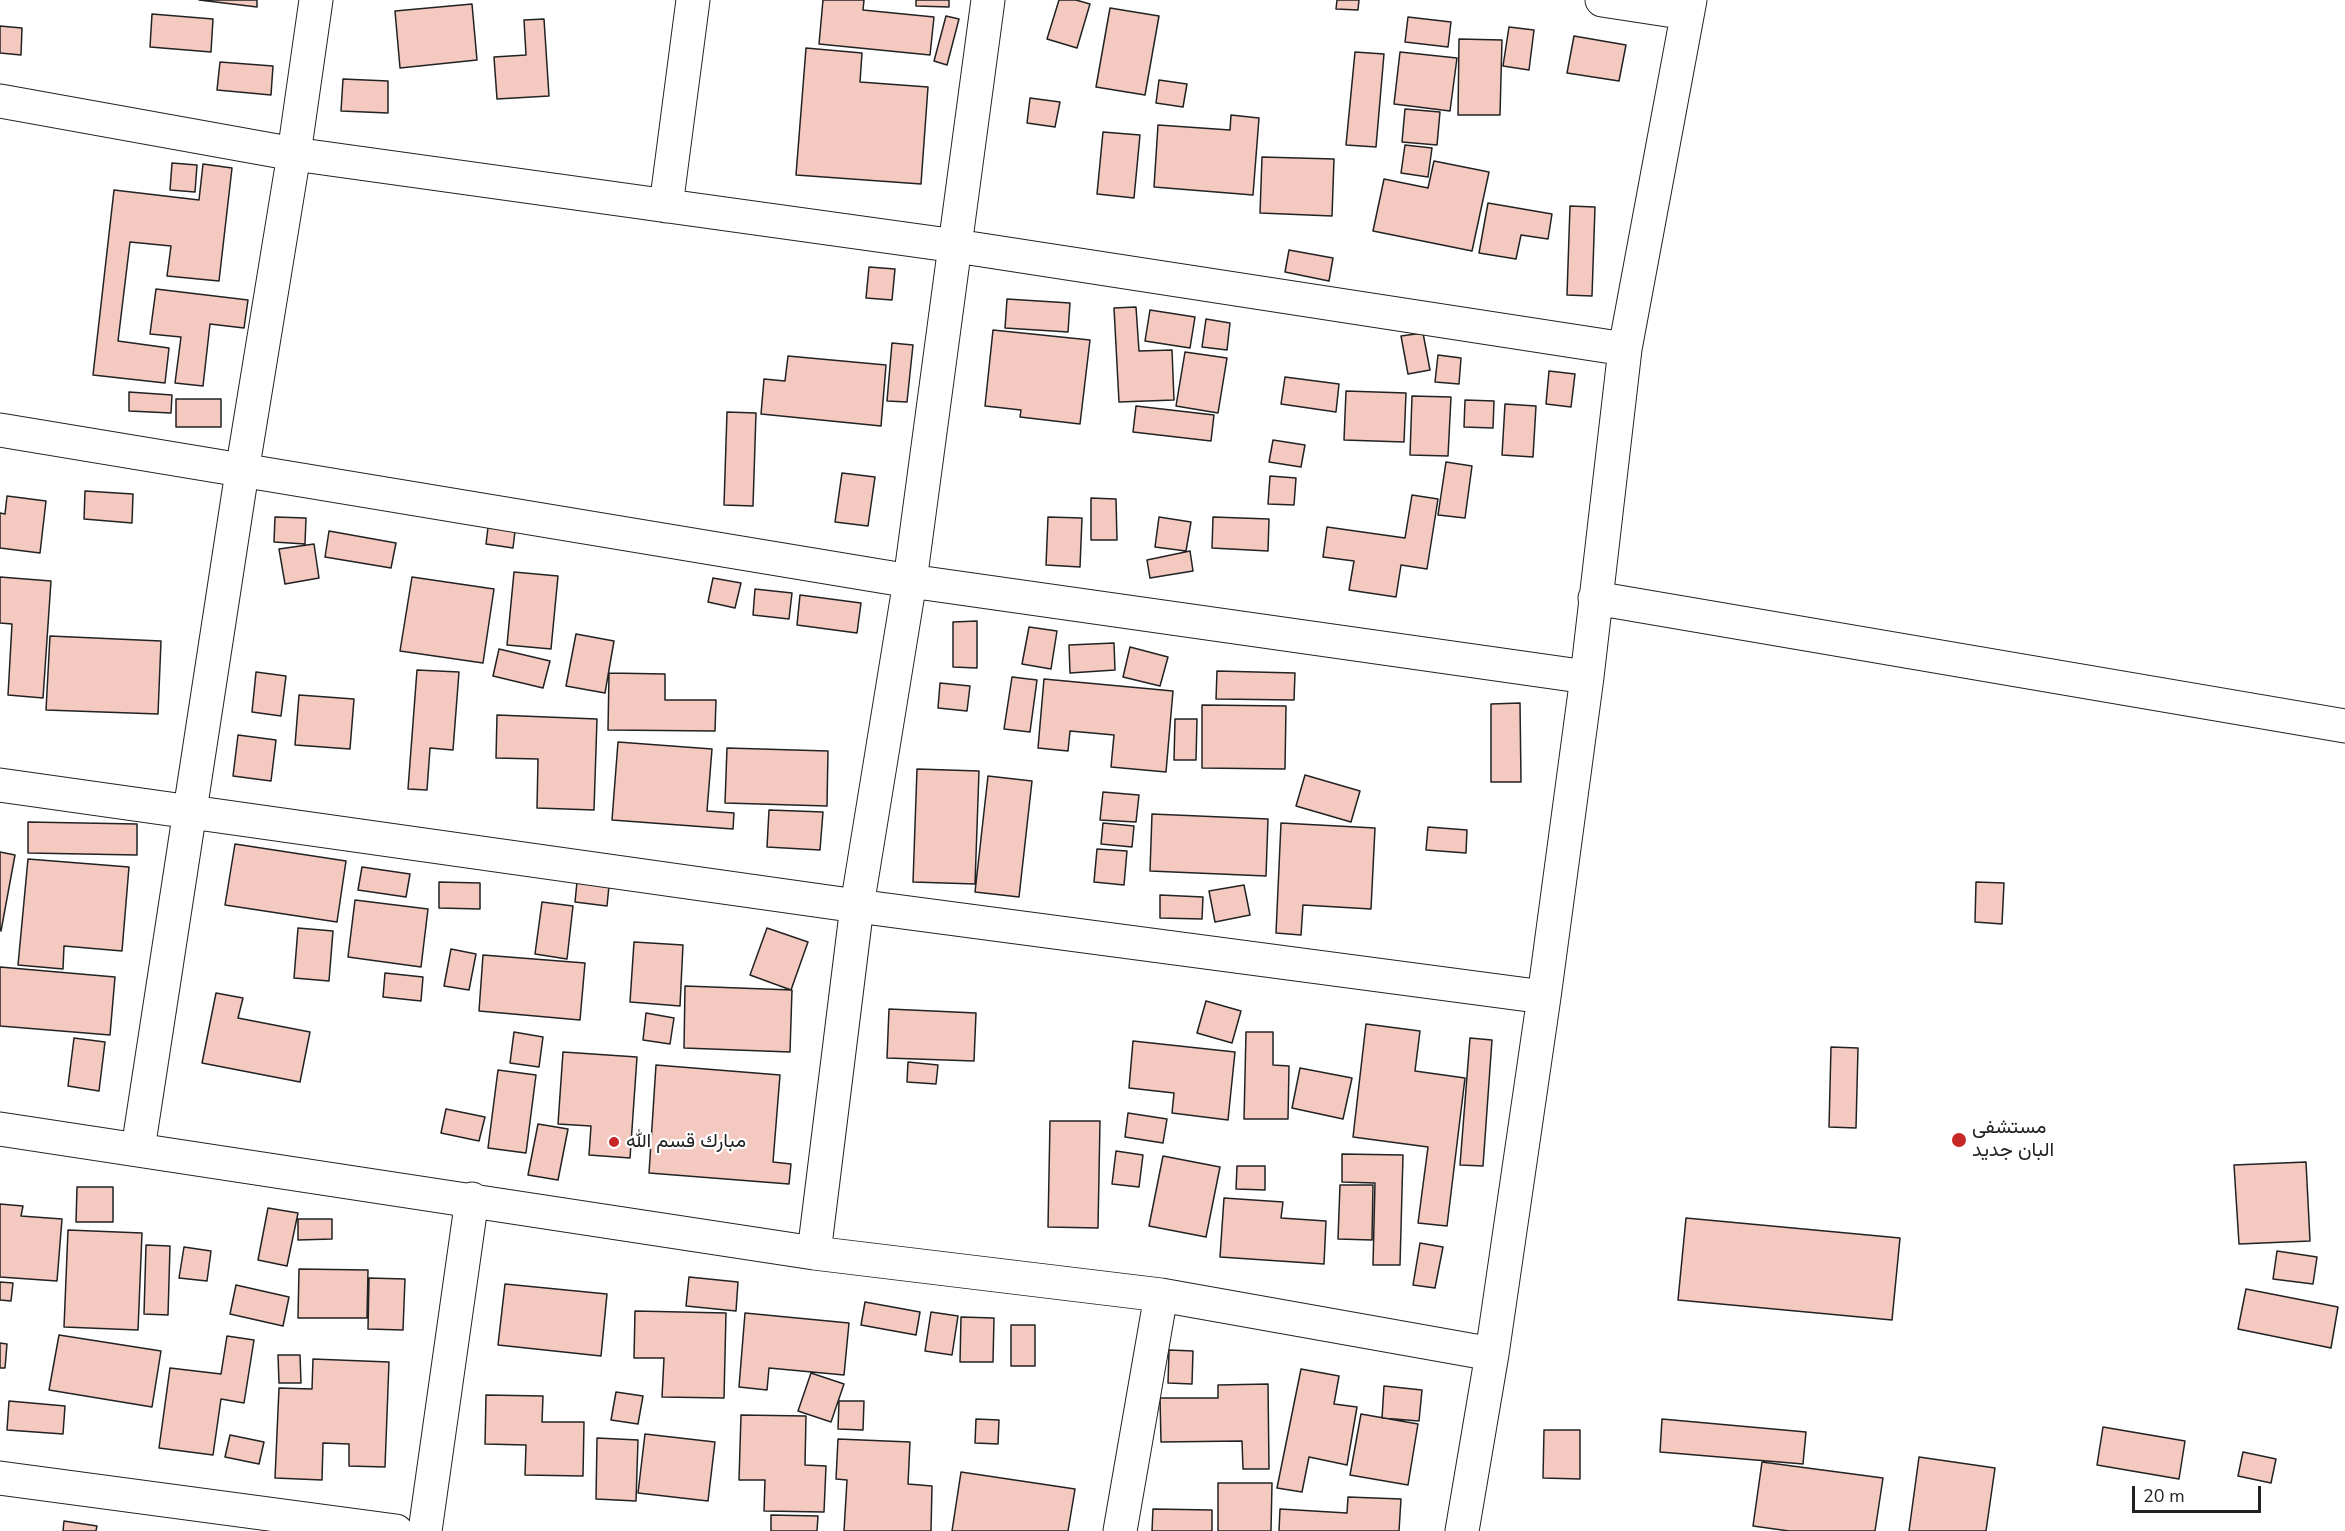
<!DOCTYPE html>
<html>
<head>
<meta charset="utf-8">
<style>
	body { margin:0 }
	#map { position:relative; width:2345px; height:1531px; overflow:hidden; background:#fff; font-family:"Nunito Sans",sans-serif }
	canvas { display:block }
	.scale { position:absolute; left:2132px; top:1486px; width:129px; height:27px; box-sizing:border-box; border:3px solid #222; border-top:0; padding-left:8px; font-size:18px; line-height:21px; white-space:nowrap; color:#222; -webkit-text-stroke:4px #fff; paint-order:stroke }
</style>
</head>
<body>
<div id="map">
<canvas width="2345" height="1531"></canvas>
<div class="scale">20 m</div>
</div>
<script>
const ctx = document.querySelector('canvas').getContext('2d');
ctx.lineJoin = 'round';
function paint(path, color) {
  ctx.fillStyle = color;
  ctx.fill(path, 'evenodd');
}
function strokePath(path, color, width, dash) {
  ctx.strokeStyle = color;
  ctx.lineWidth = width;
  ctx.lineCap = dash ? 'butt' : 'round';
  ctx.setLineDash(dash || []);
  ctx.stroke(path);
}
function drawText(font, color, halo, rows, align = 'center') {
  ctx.font = font + ' "Nunito Sans",Vazirmatn,sans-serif';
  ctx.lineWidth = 4.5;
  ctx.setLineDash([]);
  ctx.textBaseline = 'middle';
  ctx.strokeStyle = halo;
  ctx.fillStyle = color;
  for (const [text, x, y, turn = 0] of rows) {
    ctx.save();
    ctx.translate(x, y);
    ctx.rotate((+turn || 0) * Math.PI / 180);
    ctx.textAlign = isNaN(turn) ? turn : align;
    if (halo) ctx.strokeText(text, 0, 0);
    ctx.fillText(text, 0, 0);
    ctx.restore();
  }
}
const building = new Path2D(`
	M199 0H257V7Z
	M823 0H864L863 10 934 17 930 55 819 44Z
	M916 0H949V7L916 6Z
	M1059 0H1076L1090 4 1077 48 1047 39Z
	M1337 0H1359L1358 10 1336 9Z
	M472 4 477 60 400 68 395 11Z
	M1110 8 1159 16 1145 95 1096 87Z
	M152 14 213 19 211 52 150 47Z
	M946 16 959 19 947 65 934 61Z
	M1408 17 1451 22 1448 47 1405 42Z
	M544 19 549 96 497 99 494 57 526 55 524 20Z
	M0 26 22 28 21 55 0 53Z
	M1509 27 1534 30 1529 70 1503 66Z
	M1574 36 1626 45 1619 81 1567 73Z
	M1459 39 1502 40 1500 115H1458Z
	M806 48 862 53 860 82 928 87 921 184 796 175Z
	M1355 52 1384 54 1376 147 1346 145Z
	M1400 52 1457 58 1450 111 1394 104Z
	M220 62 273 66 271 95 217 90Z
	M343 79 388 81V113L341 111Z
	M1159 80 1187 84 1183 107 1156 103Z
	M1030 98 1060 102 1055 127 1027 123Z
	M1405 109 1440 112 1437 145 1402 142Z
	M1231 115 1259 118 1253 195 1154 187 1158 125 1230 130Z
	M1103 132 1140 135 1134 198 1097 194Z
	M1405 145 1432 148 1428 177 1401 173Z
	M1262 157 1334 159 1332 216 1260 213Z
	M1434 161 1489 172 1472 251 1373 231 1384 179 1428 188Z
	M172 163 197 165 195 192 170 190Z
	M203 164 232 168 219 281 167 276 171 246 130 242 118 341 169 348 165 383 93 375 114 190 199 200Z
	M1488 203 1552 214 1548 239 1521 235 1516 259 1479 253Z
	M1570 206 1595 207 1592 296 1567 295Z
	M1289 250 1333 258 1329 281 1285 272Z
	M869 267 895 269 892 300 866 298Z
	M156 289 248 300 244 328 210 324 203 386 175 383 181 337 150 334Z
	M1007 299 1070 303 1068 332 1005 328Z
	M1136 307 1139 351 1172 350 1174 400 1119 402 1114 308Z
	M1150 310 1195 317 1190 348 1145 341Z
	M1206 319 1230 323 1227 350 1202 347Z
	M993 330 1090 340 1080 424 1020 417 1021 410 985 406Z
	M1423 333 1430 370 1408 374 1401 336Z
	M892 343 913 345 907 402 887 401Z
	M1185 352 1227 358 1218 413 1176 406Z
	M1438 355 1461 358 1459 384 1435 382Z
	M788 356 886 365 881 426 761 414 764 379 785 381Z
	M1549 371 1575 374 1571 407 1546 404Z
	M1285 377 1339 384 1336 412 1281 404Z
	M1346 391 1406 393 1404 442 1344 440Z
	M129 392 172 395 171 413 129 411Z
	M1412 396 1451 397 1448 456 1410 455Z
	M176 399H221V427H176Z
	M1465 400 1494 401 1493 428 1464 427Z
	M1505 404 1536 406 1533 457 1502 455Z
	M1136 406 1214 415 1211 441 1133 432Z
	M727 412 756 413 753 506 724 505Z
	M1273 440 1305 445 1301 467 1269 462Z
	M1446 462 1472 466 1465 518 1438 515Z
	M842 473 875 477 868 526 835 522Z
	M1270 476 1296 478 1294 505 1268 504Z
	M85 491 133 494 132 523 84 519Z
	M1412 495 1438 499 1427 569 1401 565 1396 597 1349 590 1354 561 1323 557 1327 527 1405 538Z
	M7 496 46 501 40 553 0 548V513L5 514Z
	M1091 498 1116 499 1117 540H1091Z
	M275 517 306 518 305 544 274 542Z
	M1048 517 1082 518 1080 567 1046 565Z
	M1159 517 1191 522 1186 551 1155 547Z
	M1213 517 1269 519 1268 551 1212 548Z
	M489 519 516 523 513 548 486 544Z
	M329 531 396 543 391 568 325 557Z
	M314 544 319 578 285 584 279 549Z
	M1190 551 1193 571 1150 578 1147 560Z
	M514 572 558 576 551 649 507 645Z
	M0 577 51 581 43 698 8 695 12 624 0 623Z
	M412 577 494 589 483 663 400 651Z
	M713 578 741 583 735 608 708 602Z
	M755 589 792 593 789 619 753 615Z
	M800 595 861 603 857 633 797 625Z
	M977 621V668L953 667V622Z
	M1029 627 1057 631 1051 669 1022 664Z
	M576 634 614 641 605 693 566 686Z
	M50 636 161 641 158 714 46 710Z
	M1114 643 1115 670 1070 673 1069 645Z
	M1130 647 1168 657 1160 686 1123 677Z
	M499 649 550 661 543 688 493 676Z
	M417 670 459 672 453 750 430 748 427 790 408 789Z
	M1217 671 1295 673 1294 700 1216 699Z
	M256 672 286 676 281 716 252 712Z
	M609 673 665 674V700H716L715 731 608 730Z
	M1012 677 1037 680 1030 732 1004 729Z
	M1044 679 1173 691 1166 772 1111 767 1114 735 1070 731 1068 751 1038 748Z
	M940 683 970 686 967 711 938 708Z
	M299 695 354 699 350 749 295 745Z
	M1520 703 1521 782H1491V704Z
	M1202 705 1286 706 1285 769 1202 768Z
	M497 715 597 719 594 810 537 808 538 759 496 758Z
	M1175 719H1197L1196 760H1174Z
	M238 735 276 740 271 781 233 776Z
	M618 742 712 749 707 811 734 813 733 829 612 820Z
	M727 748 828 751 827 806 725 803Z
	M917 769 979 771 975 884 913 882Z
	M1305 775 1360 791 1351 822 1296 806Z
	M988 776 1032 781 1019 897 975 892Z
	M1103 792 1139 795 1136 822 1100 820Z
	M769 810 823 812 820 850 767 847Z
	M1152 814 1268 819 1266 876 1150 871Z
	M28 822 137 824V855L28 853Z
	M1103 823 1134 826 1132 847 1101 844Z
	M1281 823 1375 828 1371 909 1303 905 1301 935 1276 933Z
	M1428 827 1467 830 1466 853 1426 850Z
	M235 844 346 861 337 922 225 905Z
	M1097 849 1127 851 1124 885 1094 882Z
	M0 852 15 855 1 931 0 930Z
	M28 859 129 867 122 951 64 946 63 969 18 965Z
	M362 867 410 874 406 897 358 890Z
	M439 882 480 883V909L439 908Z
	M577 882 609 886 607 906 575 902Z
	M1976 882 2004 883 2002 924 1975 922Z
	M1244 885 1250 915 1215 922 1209 891Z
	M1160 895 1203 897 1202 919 1160 918Z
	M355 900 428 909 421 967 348 957Z
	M542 902 573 906 567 959 535 954Z
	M298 928 333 931 329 981 294 978Z
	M767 928 808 942 791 990 750 975Z
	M634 942 683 945 680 1006 630 1002Z
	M451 949 476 954 469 990 444 986Z
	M483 955 585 963 580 1020 479 1011Z
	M0 967 115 977 110 1035 0 1026Z
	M385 973 423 977 421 1001 383 997Z
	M685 986 792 990 790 1052 684 1048Z
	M216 993 243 998 238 1018 310 1032 300 1082 202 1063Z
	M1206 1001 1241 1011 1232 1043 1197 1033Z
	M889 1009 976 1013 974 1061 887 1058Z
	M646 1013 674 1018 670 1044 643 1040Z
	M1366 1024 1420 1031 1415 1071 1465 1078 1447 1226 1418 1223 1428 1147 1353 1137Z
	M514 1032 543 1037 539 1067 510 1063Z
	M1246 1032H1273V1065L1289 1066 1288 1119H1244Z
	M74 1038 105 1042 99 1091 68 1086Z
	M1470 1038 1492 1040 1483 1166 1460 1165Z
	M1133 1041 1235 1052 1228 1120 1172 1113 1174 1093 1129 1088Z
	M1831 1047 1858 1048 1856 1128 1829 1127Z
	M563 1052 637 1057 630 1158 589 1155 591 1126 558 1124Z
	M908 1062 938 1065 936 1084 907 1082Z
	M656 1065 780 1075 773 1162 791 1164 789 1184 649 1173Z
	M1300 1068 1352 1078 1343 1119 1292 1108Z
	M498 1070 536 1075 526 1153 488 1148Z
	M446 1109 485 1117 479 1141 441 1133Z
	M1128 1113 1167 1119 1163 1143 1125 1137Z
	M1050 1121H1100L1098 1228 1048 1227Z
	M538 1124 568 1129 558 1180 528 1175Z
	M1116 1151 1143 1155 1139 1187 1112 1184Z
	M1342 1154 1403 1155 1400 1265H1373L1375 1183 1342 1182Z
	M1163 1156 1220 1167 1206 1237 1149 1226Z
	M2306 1162 2310 1241 2239 1244 2234 1165Z
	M1237 1166H1265V1190L1236 1189Z
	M1340 1185H1373L1372 1240 1338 1239Z
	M77 1187H113V1222H76Z
	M1224 1198 1283 1202 1281 1218 1326 1221 1324 1264 1220 1257Z
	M0 1204 23 1206 21 1216 62 1219 57 1281 0 1277Z
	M268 1208 298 1213 287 1266 258 1260Z
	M1686 1218 1900 1238 1892 1320 1678 1300Z
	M298 1219H332V1239L298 1240Z
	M68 1230 142 1233 138 1330 64 1327Z
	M1420 1243 1443 1247 1435 1288 1413 1285Z
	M146 1245 170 1246 168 1315 144 1314Z
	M184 1247 211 1251 207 1281 179 1278Z
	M2277 1251 2317 1257 2313 1284 2273 1279Z
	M299 1269 368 1270 367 1318H298Z
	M689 1277 738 1282 736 1311 686 1306Z
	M369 1278 405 1279 403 1330 368 1329Z
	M0 1282 13 1283 11 1301 0 1300Z
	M505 1284 607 1294 601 1356 498 1345Z
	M236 1285 289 1297 283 1326 230 1314Z
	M2246 1289 2338 1307 2331 1348 2238 1329Z
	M865 1302 920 1312 916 1335 861 1325Z
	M635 1311 726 1313 724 1398 662 1397 664 1358H634Z
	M931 1312 958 1316 952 1355 925 1351Z
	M745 1313 849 1323 844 1375 769 1368 767 1390 739 1387Z
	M961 1317 994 1318 993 1362H960Z
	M1011 1325H1035V1366H1011Z
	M59 1335 161 1351 152 1407 49 1390Z
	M227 1336 254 1340 244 1403 221 1399 213 1455 159 1448 170 1368 221 1374Z
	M0 1343 7 1344 5 1368H0Z
	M1169 1350 1193 1351 1192 1384 1168 1383Z
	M278 1355H300L301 1383H279Z
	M313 1359 389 1362 385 1467 349 1466V1444L323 1443 322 1480 275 1478 279 1388 312 1389Z
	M1301 1369 1339 1376 1334 1404 1357 1407 1347 1465 1309 1457 1302 1492 1277 1488Z
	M811 1373 844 1384 831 1422 798 1411Z
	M1268 1384 1269 1469H1243L1242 1441 1161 1442 1160 1398H1218V1385Z
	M1384 1386 1422 1390 1419 1421 1382 1418Z
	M616 1392 643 1396 638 1424 611 1420Z
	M486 1395 543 1396 542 1422H584L583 1476 525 1475 526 1445 485 1444Z
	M9 1401 65 1406 63 1434 7 1430Z
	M839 1401H864L863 1430 838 1429Z
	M1361 1414 1418 1424 1408 1485 1350 1475Z
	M741 1415 806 1416 805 1465 826 1466 824 1512 764 1511 765 1480H739Z
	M976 1419 999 1420 998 1444 975 1443Z
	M1662 1419 1806 1432 1803 1464 1660 1452Z
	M2103 1427 2185 1441 2179 1479 2097 1465Z
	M1544 1430H1580V1479L1543 1478Z
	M645 1434 715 1442 708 1501 638 1493Z
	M230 1435 264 1442 259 1464 225 1457Z
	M597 1438 638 1440 636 1501 596 1499Z
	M838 1439 910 1442 908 1484 932 1486 931 1531H844L847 1480 836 1479Z
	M2243 1452 2276 1459 2271 1483 2238 1476Z
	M1919 1457 1995 1468 1986 1531H1909Z
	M1762 1462 1883 1478 1875 1531H1789L1753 1526Z
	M961 1472 1075 1489 1068 1531H952Z
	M1218 1483H1272L1271 1531H1218Z
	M1348 1497 1401 1499 1399 1531H1279L1280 1509 1347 1513Z
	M1153 1509 1212 1510V1531H1152Z
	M771 1515 818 1516 817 1531H771Z
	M64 1521 97 1526 96 1531H63Z`);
const street = new Path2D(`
	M1602 0 1687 13
	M0 101 294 154 956 246 1625 349
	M666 206 693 0
	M0 430 910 581 1587 677
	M1595 598 2345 726
	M0 785 857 906 1544 997
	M0 1129 814 1253 1161 1295 1492 1354
	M138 1149 242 472 294 154 316 0
	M814 1253 857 906 910 581 988 0
	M0 1478 396 1531
	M425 1531 472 1199
	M1120 1531 1161 1295
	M1462 1531 1492 1354 1544 997 1587 677 1625 349 1690 0`);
const markers = [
	[1959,1140,8,"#c62828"],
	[614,1142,6,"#c62828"]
];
const poiNames = [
	["مستشفى",1972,1128],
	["البان جديد",1972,1151],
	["مبارك قسم الله",626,1142]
];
paint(building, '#f3c9c0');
strokePath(building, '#222', 1.5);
strokePath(street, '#222', 35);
strokePath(street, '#fff', 33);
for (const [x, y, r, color] of markers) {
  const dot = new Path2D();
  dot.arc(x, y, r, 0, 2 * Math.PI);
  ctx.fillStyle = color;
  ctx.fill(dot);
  strokePath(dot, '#fff', 2);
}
drawText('20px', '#222', '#fff', poiNames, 'left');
</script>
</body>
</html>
